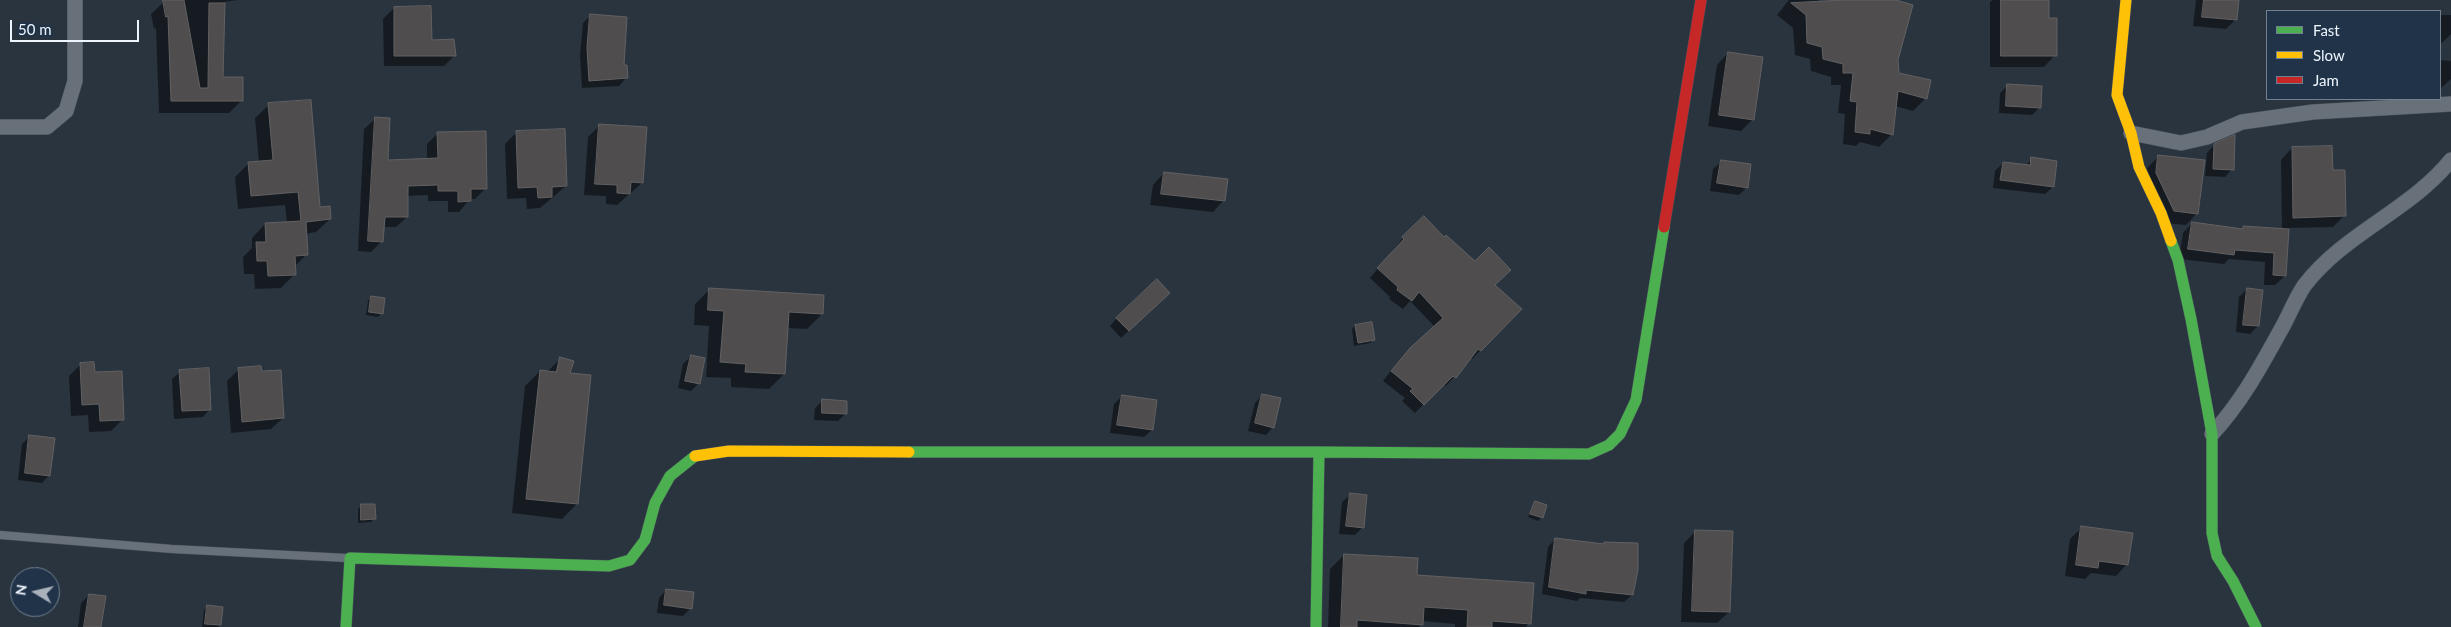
<!DOCTYPE html>
<html>
<head>
<meta charset="utf-8">
<style>
	body { margin:0 }
	#map { position:relative; width:2451px; height:627px; overflow:hidden; background:#29343f; font-family:Lato,sans-serif }
	canvas { display:block }
	.legend { position:absolute; left:2266px; top:10px; width:175px; height:90px; box-sizing:border-box; background:#203348; border:1px solid #728190; margin:0; padding:6px 9px; list-style:none; font-size:15px; color:#eef5fd }
	.legend li { display:flex; align-items:center; gap:10px; height:25px }
	.legend b { width:25px; border:1px solid #728190 }
	.north { position:absolute; left:10px; top:567px; width:50px; height:50px; box-sizing:border-box; background:#203348; border:1px solid #728190; border-radius:50%; rotate:279deg; font-size:14px; font-weight:700; line-height:20px; text-align:center; color:#eef5fd }
	.north::after { content:''; display:block; margin:auto; width:18px; height:22px; background:#a9b1ba; clip-path:polygon(50% 0,100% 100%,50% 72%,0 100%) }
	.scale { position:absolute; left:10px; top:20px; width:129px; height:22px; box-sizing:border-box; border:2px solid #eef5fd; border-top:0; padding-left:6px; font-size:15px; line-height:18px; white-space:nowrap; color:#eef5fd; -webkit-text-stroke:4px #203348; paint-order:stroke }
</style>
</head>
<body>
<div id="map">
<canvas width="2451" height="627"></canvas>
<ul class="legend">
<li><b style="height:6px;background:#4caf50"></b>Fast</li>
<li><b style="height:6px;background:#ffc107"></b>Slow</li>
<li><b style="height:6px;background:#c62828"></b>Jam</li>
</ul>
<div class="north">N</div>
<div class="scale">50 m</div>
</div>
<script>
const ctx = document.querySelector('canvas').getContext('2d');
ctx.lineJoin = 'round';
function paint(path, color) {
  ctx.fillStyle = color;
  ctx.fill(path, 'evenodd');
}
function strokePath(path, color, width, dash) {
  ctx.strokeStyle = color;
  ctx.lineWidth = width;
  ctx.lineCap = dash ? 'butt' : 'round';
  ctx.setLineDash(dash || []);
  ctx.stroke(path);
}
const shadow = new Path2D(`
	M166 0H238L224 2 222 78 242 100 229 113H159L156 28 154 29 151 14Z
	M1789 0H1818L1822 3 1891 0 1898 74 1926 98 1913 111 1895 106 1891 135 1879 147 1860 142 1856 146 1843 144 1845 114 1838 113 1841 85H1831V77L1811 71 1810 59 1795 55 1793 28 1777 15Z
	M1993 0H2048V19L2055 55 2044 67H1990V2Z
	M2196 0H2237L2235 20 2226 29 2193 26Z
	M394 8 430 42 454 56 444 66H384L383 19Z
	M2440 15H2451V34L2442 43H2440Z
	M590 16 623 66 626 78 619 86 582 88 580 56 583 23Z
	M1728 53 1753 119 1741 131 1708 126 1717 65Z
	M2440 60 2451 61V79L2441 88Z
	M2008 85 2040 107 2032 115 1999 113 2000 93Z
	M269 105 319 208 330 219 316 232 305 234 306 255 294 267 295 274 281 288 255 289 254 274H244L243 257 252 248V238L265 224 287 223 285 205 238 209 235 177 248 164 259 163 255 118Z
	M375 119 387 161 427 160V144L438 133 486 188 475 199H470L459 212H448V201H428V195L407 196V217L396 227H383L382 241 371 252 358 251 364 129Z
	M600 125 642 183 617 205 606 204V196L584 195 588 137Z
	M517 132 566 186 540 208 527 209 526 198 507 199 505 144Z
	M2214 145 2232 169 2225 177 2205 176 2207 153Z
	M2292 148 2332 172 2344 216 2333 227 2288 228 2285 276 2275 285H2264L2265 262 2229 259 2224 264 2179 259 2183 233 2192 223 2242 230 2244 228 2282 230 2281 160Z
	M2159 156 2197 213 2186 225 2163 223 2147 168Z
	M2032 159 2056 162 2053 187 2045 194 1993 188 1995 171 2003 163 2025 166Z
	M1721 162 1747 187 1739 195 1710 191 1713 169Z
	M1164 173 1224 200 1213 212 1150 205 1153 185Z
	M1403 238 1493 285 1520 310 1472 359 1470 358 1446 386 1443 384 1415 413 1402 401 1405 398 1383 381 1401 358 1435 327 1410 301 1403 309 1389 299 1390 297 1370 278Z
	M710 289 822 314 807 329 786 328 784 374 769 389 731 387V378L706 377 709 326 694 325 695 304Z
	M2247 289 2258 326 2250 334 2236 332 2239 297Z
	M371 297 382 313 378 317 366 315 368 301Z
	M1161 300 1121 338 1110 326 1117 318Z
	M1355 326 1373 340 1370 343 1354 346 1352 329Z
	M691 356 699 383 691 391 678 388 683 364Z
	M560 359 568 374 577 504 562 519 512 513 525 386 540 371 547 372Z
	M81 364 93 373 122 420 111 431 89 432 88 415 71 416 69 376Z
	M239 369 283 418 271 429 231 433 227 381Z
	M180 372 210 409 203 417 174 419 172 379Z
	M1262 395 1273 427 1266 435 1248 431 1255 403Z
	M1122 396 1152 430 1144 437 1110 433 1114 404Z
	M822 401 846 413 838 421 814 420 815 408Z
	M30 436 49 475 42 483 18 480 22 444Z
	M1350 495 1362 528 1355 535 1339 534 1342 502Z
	M1535 502 1542 517 1538 521 1528 517Z
	M362 505 374 519 371 522 358 523V509Z
	M2081 528 2127 564 2116 576 2091 573 2085 579 2065 576 2070 539Z
	M1696 531 1729 612 1717 623 1681 622 1684 543Z
	M1555 539 1632 595 1624 602 1580 598 1577 601 1542 594 1548 547Z
	M1344 555 1416 576 1529 623 1526 627H1455V624L1422 621 1419 627H1328L1330 569Z
	M666 590 691 608 683 616 657 613 659 598Z
	M89 595 100 627H78L81 603Z
	M208 606 220 625 218 627H202L204 610Z`);
const building = new Path2D(`
	M163 0H184L200 88H208L209 3H225L223 77H243V101H171L168 16 166 17Z
	M1845 0H1896L1913 5 1898 60 1899 73 1931 80 1927 99 1898 91 1893 135 1870 129V134L1855 132 1857 102 1850 101 1853 73H1843V64L1823 59 1822 47 1807 43 1806 15 1791 3Z
	M2001 0H2049V18H2057V56H2001Z
	M2204 0H2239L2237 20 2202 17Z
	M431 6 432 40 454 39 456 56H394V7Z
	M590 14 627 17 624 65H627L628 78 589 81 587 48Z
	M1728 52 1763 57 1754 120 1719 115Z
	M2007 84 2042 86 2041 108 2006 106Z
	M311 100 320 207 330 206 331 219 306 222 308 255 295 256 296 275 268 276 267 261H257L256 242H266L265 223 301 221 298 192 251 196 248 162 273 160 268 103Z
	M375 117 390 118 388 160 438 158 437 132 486 131 487 189H471V201L458 202V191H438V185L408 186V217H385L383 242 368 241Z
	M599 124 647 127 643 183 631 182 630 194 617 193V185L595 184Z
	M565 129 567 186 552 187V197L538 198 537 187 518 188 516 131Z
	M2235 135 2234 170 2213 169 2214 144Z
	M2332 146 2333 170H2345L2346 216 2293 218 2292 147Z
	M2158 155 2205 160 2198 214 2174 211 2156 173Z
	M2031 157 2057 161 2054 187 2000 180 2003 162 2030 165Z
	M1721 160 1751 164 1748 188 1717 183Z
	M1164 172 1228 179 1225 201 1161 194Z
	M1424 216 1444 237 1446 235 1475 261 1489 247 1511 270 1495 285 1522 309 1481 351 1478 349 1456 378 1453 376 1424 405 1410 391 1413 389 1391 371 1410 348 1443 318 1419 292 1412 301 1397 290 1398 287 1377 268 1404 239 1402 237Z
	M2192 222 2243 229V226L2289 229 2286 276 2273 275 2274 253 2235 250 2234 255 2188 249Z
	M1157 279 1170 293 1129 331 1116 318Z
	M709 288 824 295 823 314 789 312 785 374 745 372 746 364 720 362 724 311 708 310Z
	M2247 288 2263 290 2259 326 2243 325Z
	M371 296 385 298 383 314 369 312Z
	M1372 322 1375 340 1358 343 1355 325Z
	M691 355 705 358 700 384 685 381Z
	M560 357 574 361 570 373 591 375 578 504 526 499 540 370 556 372Z
	M94 362 95 372 122 371 124 420 100 421 99 404 82 405 80 363Z
	M261 366 262 371 281 370 284 418 242 422 238 368Z
	M209 368 211 410 182 411 179 370Z
	M1262 394 1281 398 1274 428 1255 423Z
	M1122 395 1157 400 1153 430 1117 425Z
	M822 399 847 401V414L822 413Z
	M29 435 55 438 50 476 25 473Z
	M1350 493 1367 495 1364 528 1346 526Z
	M1535 501 1547 505 1543 518 1530 514Z
	M361 504H375L376 519 361 520Z
	M2081 526 2133 533 2128 565 2099 561 2098 568 2076 565Z
	M1695 530 1733 531 1730 612 1692 611Z
	M1555 538 1604 544V542L1638 543V570L1633 595 1586 590V594L1549 587Z
	M1344 554 1418 558 1417 575 1534 583 1531 624 1492 621V627H1467L1468 610 1424 607 1423 625 1357 620V627H1341Z
	M666 589 694 592 692 609 664 605Z
	M89 594 106 596 101 627H84Z
	M207 605 223 607 221 625 205 624Z`);
const lane = new Path2D(`
	M0 535 172 549 347 558`);
const street = new Path2D(`
	M0 127H47L66 111 75 81V0
	M2131 133 2181 143 2207 137 2242 122 2313 112 2451 104
	M2212 434C2242 402 2262 364 2283 326 2290 313 2296 298 2304 286 2343 234 2411 210 2451 160`);
const fast = new Path2D(`
	M2171 241 2178 260 2191 319 2212 434V533L2217 556 2233 581 2256 627
	M909 452H1319
	M346 627 350 558 609 566 630 560 645 540 655 503 670 476 695 456
	M1316 627 1319 452 1589 454 1609 445 1620 434 1636 400 1664 227`);
const slow = new Path2D(`
	M2126 0 2117 95 2131 133 2139 167 2161 213 2171 241
	M695 456 729 451 909 452`);
const jam = new Path2D(`
	M1664 227 1701 0`);
paint(shadow, '#0007');
paint(building, '#504d4e');
strokePath(building, '#626163', 1);
strokePath(lane, '#474f58', 9);
strokePath(street, '#474f58', 16);
strokePath(fast, '#474f58', 12);
strokePath(slow, '#474f58', 12);
strokePath(jam, '#474f58', 12);
strokePath(lane, '#68707a', 8);
strokePath(street, '#68707a', 15);
strokePath(fast, '#4caf50', 11);
strokePath(slow, '#ffc107', 11);
strokePath(jam, '#c62828', 11);
</script>
</body>
</html>
